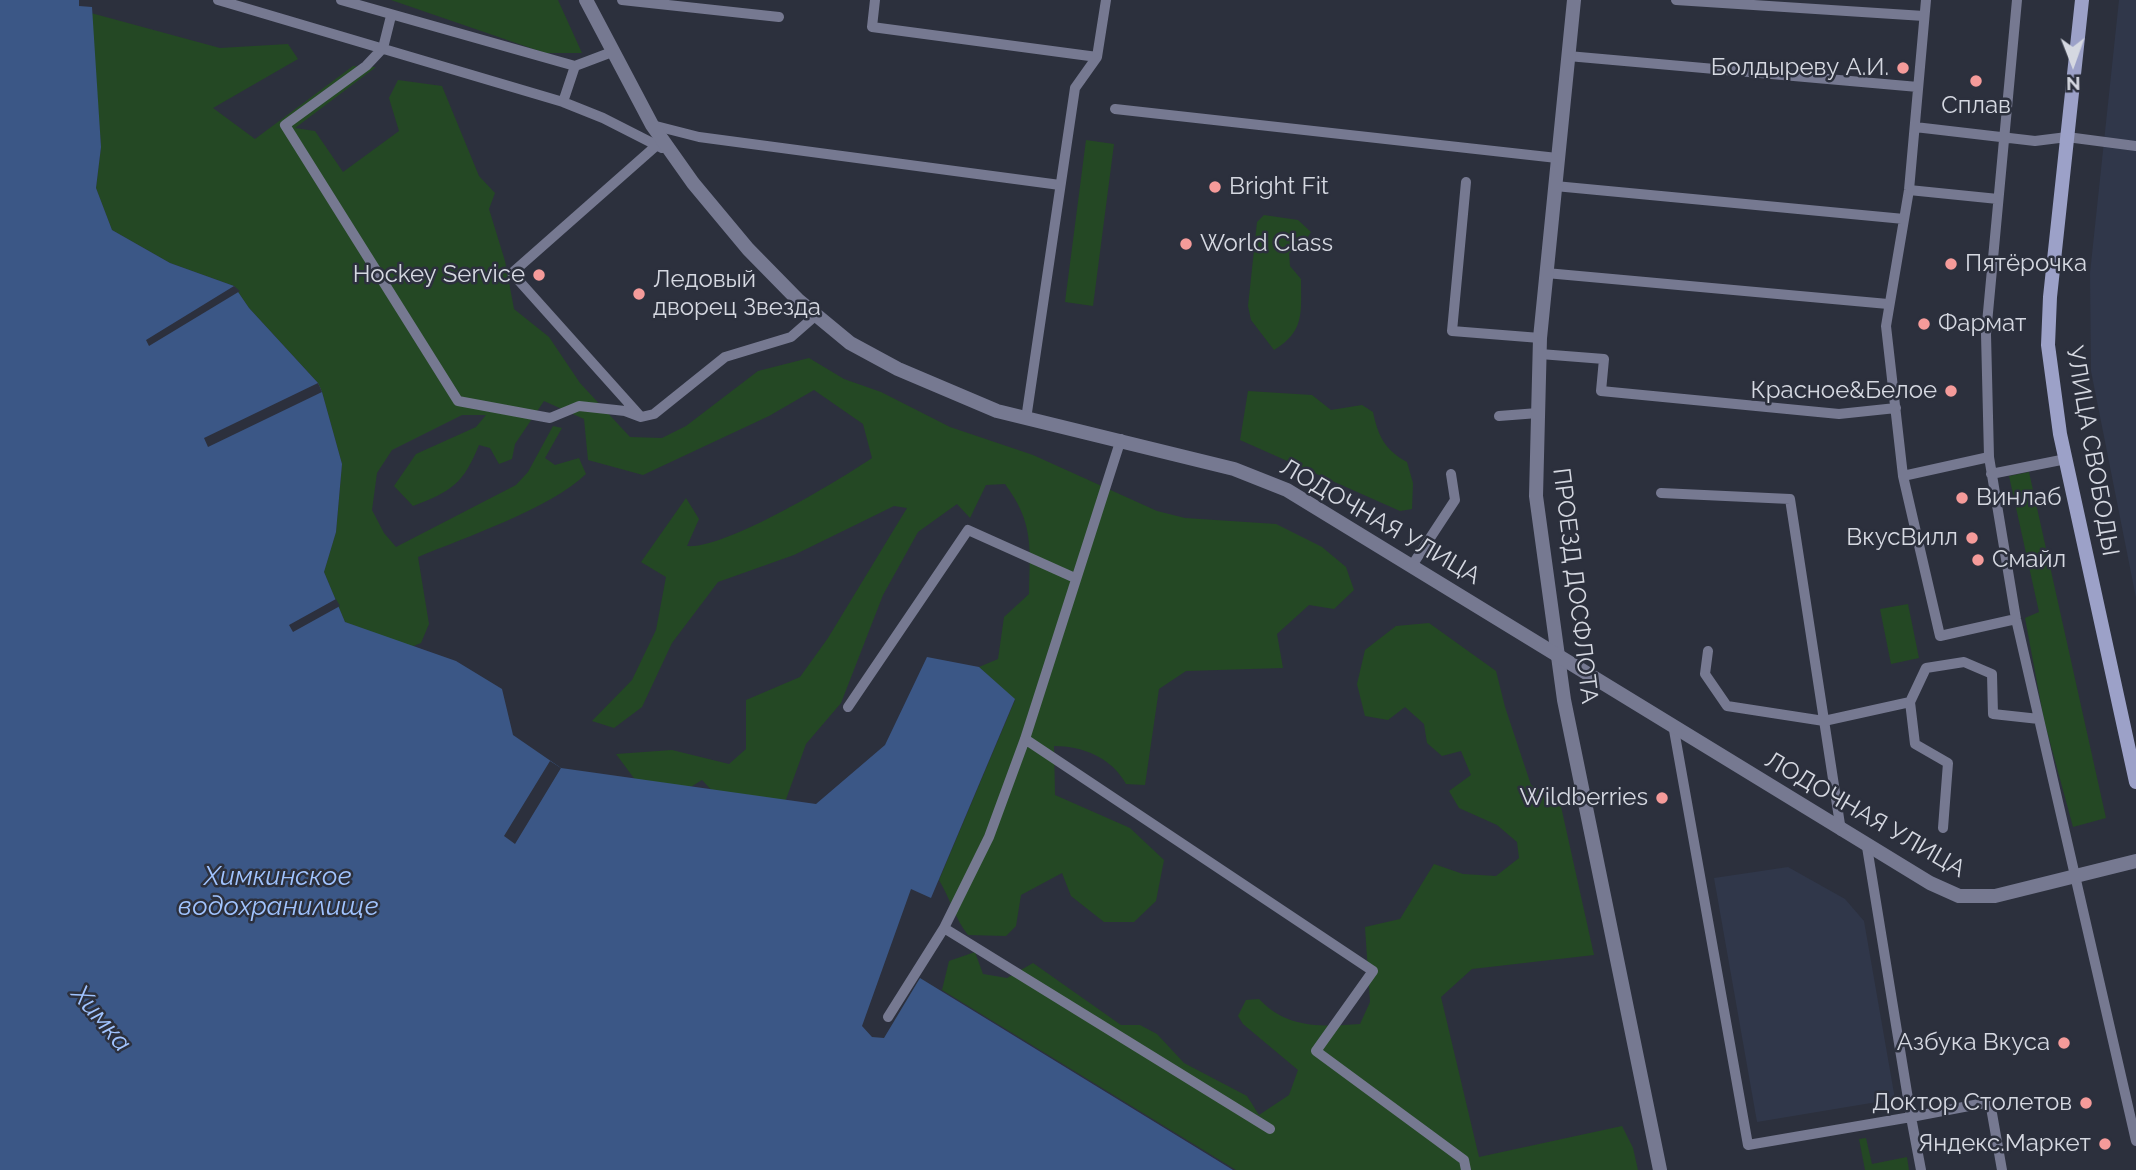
<!DOCTYPE html>
<html>
<head>
<meta charset="utf-8">
<style>
	body { margin:0 }
	#map { position:relative; width:2136px; height:1170px; overflow:hidden; background:#2c303d; font-family:Raleway,sans-serif }
	canvas { display:block }
	.north { position:absolute; left:2038px; top:28px; width:70px; height:70px; -webkit-text-stroke:5px #2c303d; paint-order:stroke; rotate:179deg; font-size:19px; font-weight:700; line-height:28px; text-align:center; color:#d5d8e1 }
	.north::after { content:''; display:block; margin:auto; width:24px; height:32px; background:#d5d8e1; clip-path:polygon(50% 0,100% 100%,50% 72%,0 100%) }
</style>
</head>
<body>
<div id="map">
<canvas width="2136" height="1170"></canvas>
<div class="north">N</div>
</div>
<script>
const ctx = document.querySelector('canvas').getContext('2d');
ctx.lineJoin = 'round';
function paint(path, color) {
  ctx.fillStyle = color;
  ctx.fill(path, 'evenodd');
}
function strokePath(path, color, width, dash) {
  ctx.strokeStyle = color;
  ctx.lineWidth = width;
  ctx.lineCap = dash ? 'butt' : 'round';
  ctx.setLineDash(dash || []);
  ctx.stroke(path);
}
function drawText(font, color, halo, rows, align = 'center') {
  ctx.font = font + ' Raleway,sans-serif';
  ctx.lineWidth = 5;
  ctx.setLineDash([]);
  ctx.textBaseline = 'middle';
  ctx.strokeStyle = halo;
  ctx.fillStyle = color;
  for (const [text, x, y, turn = 0] of rows) {
    ctx.save();
    ctx.translate(x, y);
    ctx.rotate((+turn || 0) * Math.PI / 180);
    ctx.textAlign = isNaN(turn) ? turn : align;
    if (halo) ctx.strokeText(text, 0, 0);
    ctx.fillText(text, 0, 0);
    ctx.restore();
  }
}
const built = new Path2D(`
	M2119 0H2136V598L2091 371 2090 273Z
	M1788 867 1845 899 1864 921 1895 1099 1757 1122 1714 878Z`);
const green = new Path2D(`
	M391 0H558L582 53H545Z
	M91 13 220 48 288 44 298 59 213 108 255 139 353 66 376 67 295 128 315 131 343 172 399 131 389 98 398 80 442 86 479 176 495 193 489 209 505 261 514 309 549 337 580 383 630 437 662 438 686 426 758 371 809 358 844 379 881 392 950 427 1033 455 1157 511 1185 518 1276 524 1322 547 1346 567 1354 590 1334 609 1309 605 1277 634 1283 668 1186 671 1159 689 1145 785 1126 784C1112 758 1083 746 1054 746L1055 795 1130 828 1164 860 1156 901 1134 922H1104L1071 896 1062 873 1021 895 1016 926 1006 936 968 935C955 919 950 898 939 880L1015 700 979 667 998 659 1004 617 1029 594C1030 547 1034 523 1005 484L986 485 970 518 957 504 918 532 883 595 841 703 806 744 780 816 717 796 702 780 676 796 636 781 616 754 672 750 729 764 746 749V700L800 677 828 638 907 508 894 506 794 555 718 582 672 643 642 707 614 728 592 721 632 680 656 630 666 577 641 562 686 498 699 519 687 546C724 550 838 481 872 458L863 424 814 390 769 416 643 475 588 460 584 419 544 401 515 444 512 459 499 464 490 448 479 445C463 484 452 491 413 506L394 486 416 454 476 427 486 415H462L392 450 377 473 372 510 384 533 396 547 516 485 528 472 553 426 562 428 545 458 555 465 579 458 586 474C551 508 464 538 418 557L429 624 421 643 411 647 345 622 324 572 336 532 342 464 322 392 318 383 249 308 234 286 170 263 112 230 96 188 101 147Z
	M1086 140 1114 144 1093 306 1065 302Z
	M1264 215 1298 220 1311 232 1301 247 1289 253 1290 266 1301 279C1301 313 1305 331 1274 350L1251 320 1248 306 1257 222Z
	M1248 391 1312 395 1331 410 1362 405 1373 412C1378 436 1385 450 1407 462L1413 483 1412 509 1400 511 1240 440Z
	M2029 472 2106 818 2073 827 2044 720 2025 618 2039 612 2009 476Z
	M1908 604 1919 658 1891 664 1880 609Z
	M1429 623 1496 671 1505 707 1531 785 1560 802 1594 955 1472 969 1441 997 1479 1157 1622 1126 1633 1148 1638 1170H1236L942 990 949 961 975 952 983 974 1007 978 1033 963 1121 1025H1140L1157 1034 1184 1063 1247 1096 1259 1115 1289 1095 1298 1070 1243 1024 1238 1016 1246 1000 1259 999C1287 1029 1323 1027 1360 1024L1370 1002 1365 927 1400 919 1434 864 1463 874 1496 876 1519 858 1517 842 1497 825 1459 808 1449 791 1471 775 1461 751 1442 756 1427 743 1424 724 1405 707 1388 720 1365 716 1357 684 1365 650 1396 626Z
	M1866 1138 1872 1164 1907 1157 1909 1170H1865L1859 1139Z`);
const water = new Path2D(`
	M0 0H79V6L92 7 101 147 96 188 112 230 170 263 234 286 249 308 318 383 322 392 342 464 336 532 324 572 345 622 456 661 502 689 513 735 561 768 816 804 885 745 927 657 979 667 1015 699 931 898 911 889 862 1026 872 1037 884 1038 920 978 1233 1170H0Z`);
const pier = new Path2D(`
	M234 286 240 291 149 346 146 340Z
	M318 383 322 392 208 447 204 438Z
	M336 599 340 606 293 632 289 625Z
	M550 761 561 768 515 844 504 836Z`);
const service = new Path2D(`
	M218 0 563 102 603 118 662 148
	M341 0 575 66 612 52
	M622 0 779 17
	M875 0 872 27 1097 57
	M1676 0 1924 16
	M1926 0 1909 190 1886 326 1903 476 1989 457
	M2017 0 1986 334 1989 457 2016 619 2136 1141
	M391 16 383 48 366 66 285 125 458 401 550 418 579 406 625 411 641 417
	M1568 56 1918 87
	M563 102 575 66
	M1115 109 1557 158
	M652 125 699 137 1060 185
	M1915 127 2035 141 2067 137 2136 146
	M657 145 512 273 641 417 654 414 725 357 791 337 815 316
	M1466 182 1452 331 1540 338
	M1555 186 1904 219
	M1909 190 1998 199
	M1546 273 1888 304
	M1540 354 1604 359 1601 391 1839 414 1896 408
	M1499 416 1538 413
	M1026 419 1075 88 1097 57 1106 0
	M1121 439 1025 739 989 837 944 928 1270 1129
	M1991 474 2066 459
	M1903 476 1940 636 2016 619
	M1661 493 1790 499 1841 831
	M1413 564 1455 500 1451 474
	M1708 651 1705 674 1727 706 1824 721 1910 702 1926 668 1964 662 1992 674 1993 714 2039 719
	M1910 702 1915 744 1948 763 1943 828
	M848 707 968 530 1075 578
	M1674 730 1748 1145 1911 1117 1867 847
	M1025 739 1373 971 1316 1051 1464 1160 1466 1170
	M888 1017 944 928
	M1921 1170 1911 1117 1990 1102 2002 1170`);
const minor = new Path2D(`
	M1574 0 1540 338 1536 496 1564 700 1660 1170`);
const tertiary = new Path2D(`
	M586 0 652 125 693 183 748 249 798 300 850 343 898 369 997 411 1234 469 1287 490 1930 883 1959 896H1995L2136 861`);
const secondary = new Path2D(`
	M2082 0 2050 297 2048 345 2060 434 2136 782`);
const markers = [
	[1903,68,7,"#f59b9a"],
	[1976,81,7,"#f59b9a"],
	[1215,187,7,"#f59b9a"],
	[1186,244,7,"#f59b9a"],
	[1951,264,7,"#f59b9a"],
	[539,275,7,"#f59b9a"],
	[639,294,7,"#f59b9a"],
	[1924,324,7,"#f59b9a"],
	[1951,391,7,"#f59b9a"],
	[1962,498,7,"#f59b9a"],
	[1972,538,7,"#f59b9a"],
	[1978,560,7,"#f59b9a"],
	[1662,798,7,"#f59b9a"],
	[2064,1043,7,"#f59b9a"],
	[2086,1103,7,"#f59b9a"],
	[2105,1144,7,"#f59b9a"]
];
const poiNames = [
	["Болдыреву А.И.",1889,68],
	["Сплав",1976,106,"center"],
	["Bright Fit",1229,187,"left"],
	["World Class",1200,244,"left"],
	["Пятёрочка",1965,264,"left"],
	["Hockey Service",525,275],
	["Ледовый",653,280,"left"],
	["дворец Звезда",653,308,"left"],
	["Фармат",1938,324,"left"],
	["Красное&Белое",1937,391],
	["Винлаб",1976,498,"left"],
	["ВкусВилл",1958,538],
	["Смайл",1992,560,"left"],
	["Wildberries",1648,798],
	["Азбука Вкуса",2050,1043],
	["Доктор Столетов",2072,1103],
	["Яндекс.Маркет",2091,1144]
];
const streetNames = [
	["УЛИЦА СВОБОДЫ",2092,451,80],
	["ЛОДОЧНАЯ УЛИЦА",1380,522,30],
	["ПРОЕЗД ДОСФЛОТА",1575,586,83],
	["ЛОДОЧНАЯ УЛИЦА",1865,815,30]
];
const waterNames = [
	["Химкинское",278,877],
	["водохранилище",278,907],
	["Химка",101,1019,50]
];
paint(built, '#30374a');
paint(green, '#244824');
paint(water, '#3b5786');
paint(pier, '#2c303d');
strokePath(service, '#767991', 10);
strokePath(minor, '#767991', 14);
strokePath(tertiary, '#767991', 14);
strokePath(secondary, '#9ca1c8', 14);
for (const [x, y, r, color] of markers) {
  const dot = new Path2D();
  dot.arc(x, y, r, 0, 2 * Math.PI);
  ctx.fillStyle = color;
  ctx.fill(dot);
  strokePath(dot, '#2c303d', 2.5);
}
drawText('24px', '#d5d8e1', '#2c303d', poiNames, 'right');
drawText('24px', '#d5d8e1', '#2c303d', streetNames);
drawText('italic 26px', '#a1c4ff', '#2c303d', waterNames);
</script>
</body>
</html>
